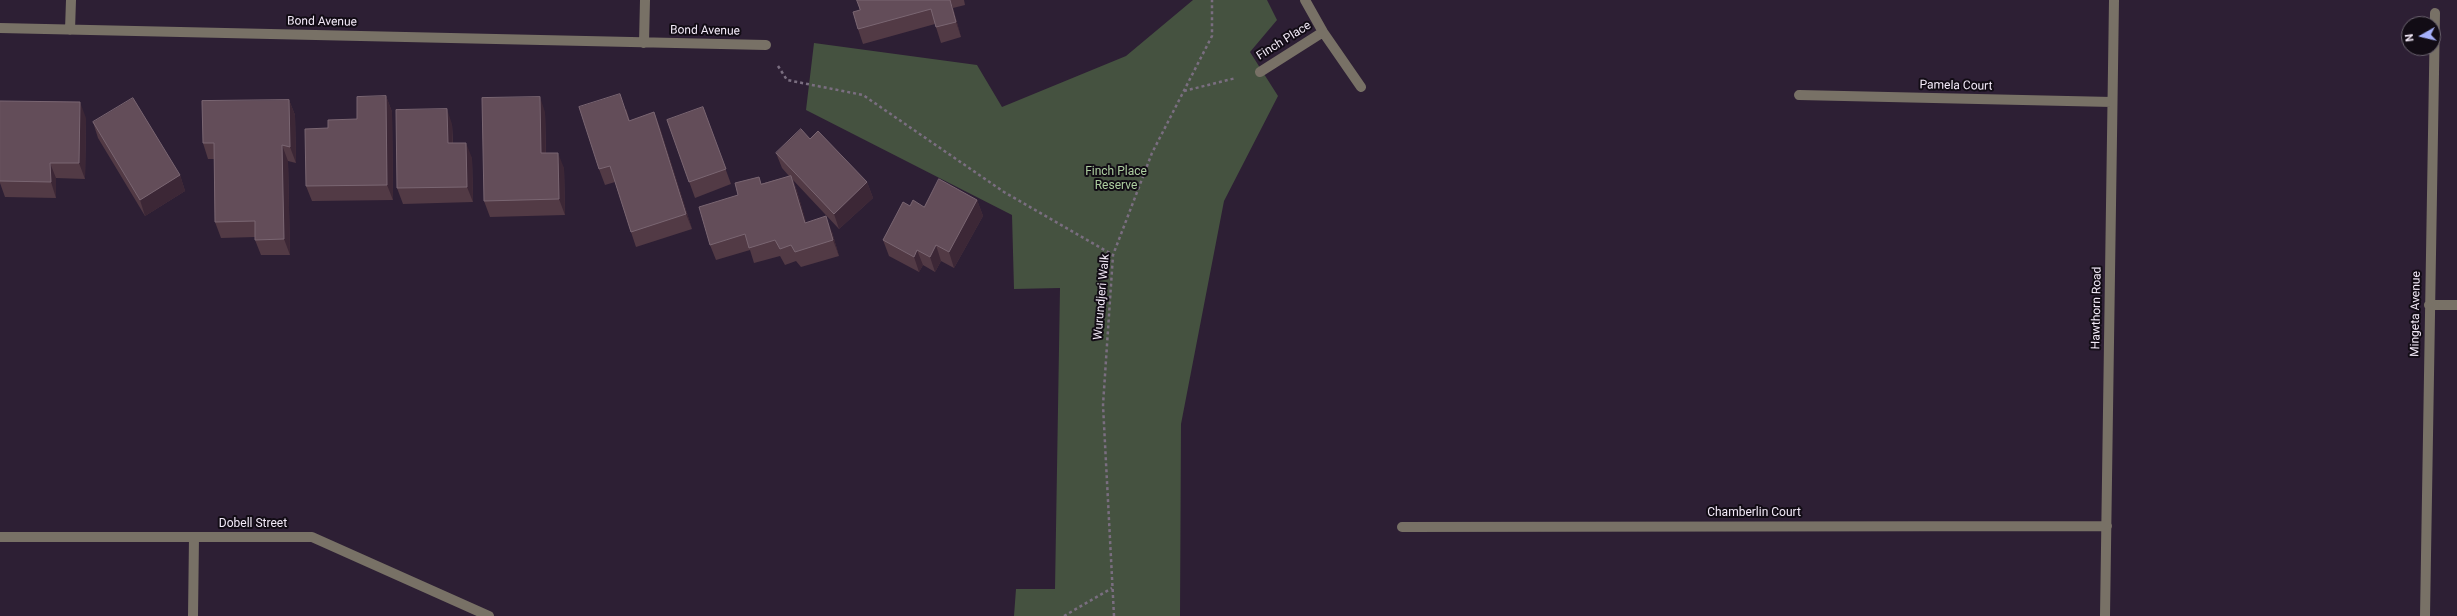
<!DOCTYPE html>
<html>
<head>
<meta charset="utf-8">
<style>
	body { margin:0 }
	#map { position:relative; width:2457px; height:616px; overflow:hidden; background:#2d1f34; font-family:Roboto,sans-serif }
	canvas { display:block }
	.north { position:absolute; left:2401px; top:16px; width:40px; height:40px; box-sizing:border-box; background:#120c15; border:1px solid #6c6570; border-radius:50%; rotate:262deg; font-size:11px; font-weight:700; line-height:16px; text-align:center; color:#f3eaf8 }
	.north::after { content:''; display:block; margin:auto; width:14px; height:18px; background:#a6b1fc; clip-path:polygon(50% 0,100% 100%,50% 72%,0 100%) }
</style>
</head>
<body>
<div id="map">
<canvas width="2457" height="616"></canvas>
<div class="north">N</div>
</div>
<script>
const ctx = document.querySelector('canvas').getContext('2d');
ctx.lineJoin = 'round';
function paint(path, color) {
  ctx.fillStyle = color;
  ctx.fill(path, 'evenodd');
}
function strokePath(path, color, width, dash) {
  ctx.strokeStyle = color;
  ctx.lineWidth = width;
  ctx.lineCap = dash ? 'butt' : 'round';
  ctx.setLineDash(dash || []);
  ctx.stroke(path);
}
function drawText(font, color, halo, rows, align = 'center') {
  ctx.font = font + ' Roboto,sans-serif';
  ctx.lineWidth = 4;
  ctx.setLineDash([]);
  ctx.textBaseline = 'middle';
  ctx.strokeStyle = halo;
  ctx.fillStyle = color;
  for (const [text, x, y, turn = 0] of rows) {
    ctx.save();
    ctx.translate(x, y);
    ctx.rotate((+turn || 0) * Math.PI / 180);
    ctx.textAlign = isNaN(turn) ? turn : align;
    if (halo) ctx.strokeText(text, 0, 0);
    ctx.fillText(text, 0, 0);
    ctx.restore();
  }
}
const green = new Path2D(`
	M1193 0H1267L1277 20 1250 52 1278 96 1224 201 1181 424 1180 616H1014L1016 589H1055L1060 288 1014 289 1012 215 806 110 814 43 977 65 1002 107 1126 56Z`);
const path = new Path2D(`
	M778 66 787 80 863 95 1004 192 1113 255
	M1184 91 1236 78
	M1064 616 1112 588
	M1114 616 1103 405 1113 255 1152 153 1212 36V0`);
const minor = new Path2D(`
	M1305 0 1323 32 1361 87
	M0 28 766 45
	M70 30 71 0
	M644 43 645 0
	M1260 72 1323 32
	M1799 95 2112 102
	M2429 305H2457
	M1402 527 2107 526
	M0 537H312L489 616
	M193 616 194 537
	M2105 616 2114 0
	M2425 616 2435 13`);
const wall = new Path2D(`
	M857 0H964L965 5 953 8 961 37 941 43 935 24 863 44 858 29 860 10Z
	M386 96 392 112 393 200 312 201 306 186 328 128 357 119Z
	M289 100 295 115 296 163 288 161 290 255H261L255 240V237L221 238 215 222 214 159H208L203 143Z
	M0 101 86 118 85 179 56 178V198L5 197 0 183Z
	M703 107 731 184 695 198 667 120Z
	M626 109 630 121 654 112 660 128 692 229 636 247 631 232 615 182 605 185 599 169Z
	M545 112 546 153 564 168 565 215 490 217 484 201Z
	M93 122 180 175 185 191 145 216 98 138Z
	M452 124 453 143 472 158 473 202 403 204 397 188Z
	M810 139 867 182 873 198 839 229 793 180 797 191 806 223 832 232 839 256 801 267 796 261 785 265 780 256 754 263 750 250 716 260 710 245 738 195 759 177 761 184 789 176 782 168 776 153Z
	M977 200 983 216 954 268 941 261 935 272 923 265 919 272 889 256 883 240 910 206 924 207Z`);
const shadedWall = new Path2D(`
	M950 0 953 8 961 37 956 22Z
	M386 96 392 112 393 200 387 185Z
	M540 97 545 112 546 169 541 153Z
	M289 100 295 115 296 163 290 147Z
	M80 102 86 118 85 179 79 163Z
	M447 109 452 124 453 158 448 143Z
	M654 112 660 128 692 229 686 214Z
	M466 143 472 158 473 202 467 187Z
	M282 145 288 161 290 255 284 239Z
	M558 153 564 168 565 215 559 199Z
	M50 163 56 178V198L51 182Z
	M180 175 185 191 145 216 140 200Z
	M791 176 797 191 811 238 805 223Z
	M867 182 873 198 839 229 834 214Z
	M977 200 983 216 954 268 949 252Z
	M826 216 832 232 839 256 833 240Z
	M936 245 941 261 935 272 930 257Z
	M917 250 923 265 919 272 914 257Z`);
const building = new Path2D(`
	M857 0H950L956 22 936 27 931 9 858 29 853 12 860 10Z
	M620 94 629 121 654 112 686 214 631 232 610 166 599 169 579 107Z
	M386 96 387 185 306 186 305 129 328 128V120L357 119V97Z
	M540 97 541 153H558L559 199 484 201 482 98Z
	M133 98 180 175 140 200 93 122Z
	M289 100 290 147 282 145 284 239 255 240V221L215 222 214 143H203L202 101Z
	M0 101 80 102 79 163H50L51 182 0 181Z
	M703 107 726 169 689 182 667 120Z
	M447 109 448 143H466L467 187 397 188 396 110Z
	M801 129 810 139 818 131 867 182 834 214 776 153Z
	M791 176 805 223 826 216 833 240 795 252 791 245 780 249 775 240 749 248 745 234 710 245 699 207 738 195 735 183 759 177 761 184Z
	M939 179 977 200 949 252 936 245 930 257 917 250 914 257 883 240 903 202 910 206 913 200 924 207Z`);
const streetNames = [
	["Bond Avenue",322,22,1],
	["Bond Avenue",705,31,1],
	["Finch Place",1284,41,-32],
	["Pamela Court",1956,86,1],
	["Wurundjeri Walk",1102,297,-85],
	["Hawthorn Road",2097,308,-89],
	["Mingeta Avenue",2416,314,-89],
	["Chamberlin Court",1754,513],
	["Dobell Street",253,524]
];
const parkNames = [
	["Finch Place",1116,172],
	["Reserve",1116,186]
];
paint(green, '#455240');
strokePath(path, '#7a6e80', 2.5, [3, 3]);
strokePath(minor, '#787166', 10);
paint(wall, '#523a45');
paint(shadedWall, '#3c2736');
paint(building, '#634d59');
strokePath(building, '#7a6672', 1);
drawText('12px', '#f3eaf8', '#120c15', streetNames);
drawText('12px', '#adcea0', '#120c15', parkNames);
</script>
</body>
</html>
